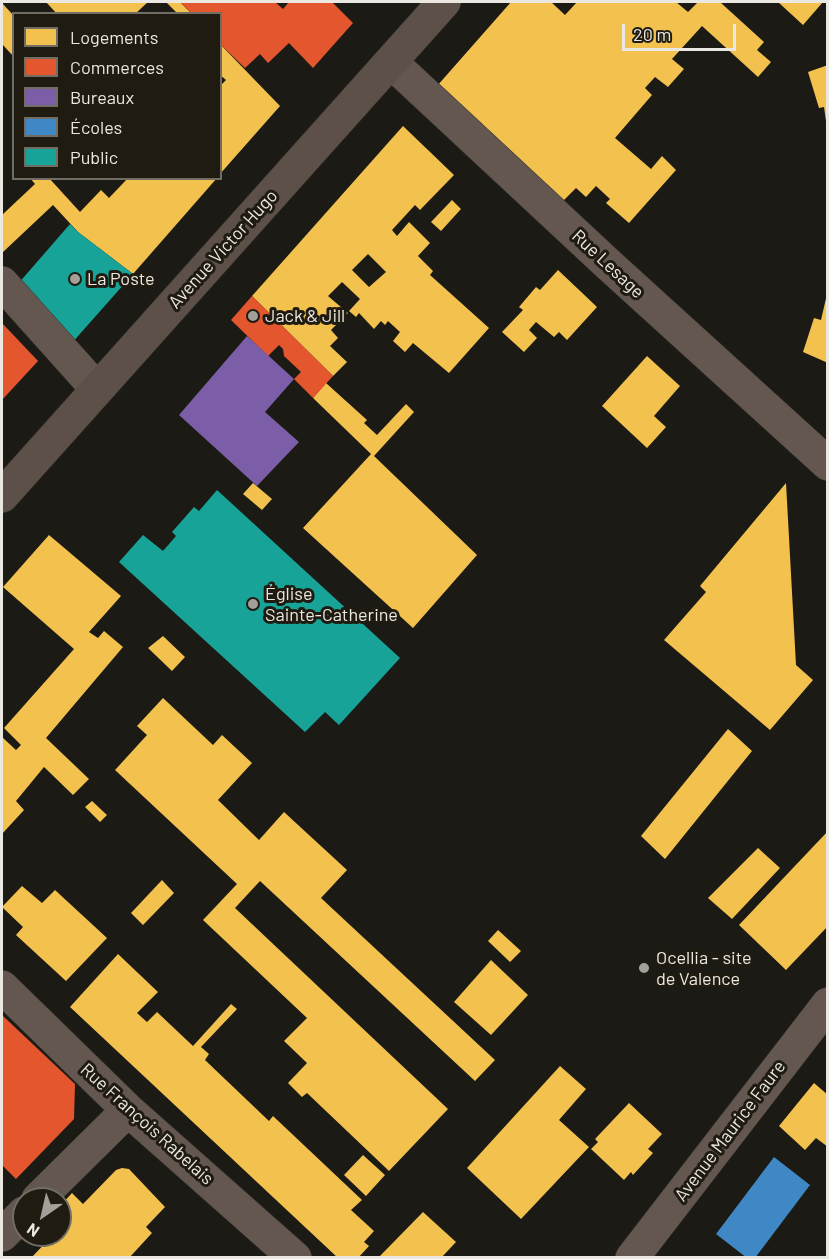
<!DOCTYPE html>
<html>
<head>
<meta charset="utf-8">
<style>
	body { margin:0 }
	#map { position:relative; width:829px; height:1259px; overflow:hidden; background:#1c1a14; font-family:Barlow,sans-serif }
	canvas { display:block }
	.frame { position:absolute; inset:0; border:3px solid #ebe8e1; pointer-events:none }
	.legend { position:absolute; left:12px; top:12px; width:210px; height:168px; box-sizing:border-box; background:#1f1b11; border:2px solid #716d64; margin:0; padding:8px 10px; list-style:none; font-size:18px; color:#ebe8e1 }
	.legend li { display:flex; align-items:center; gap:12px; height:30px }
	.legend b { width:30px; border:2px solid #716d64 }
	.north { position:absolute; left:12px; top:1187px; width:60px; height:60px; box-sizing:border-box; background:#1f1b11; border:2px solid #716d64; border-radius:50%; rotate:214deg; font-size:16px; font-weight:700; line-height:24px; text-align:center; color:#ebe8e1 }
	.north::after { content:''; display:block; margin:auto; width:21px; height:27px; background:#a3a099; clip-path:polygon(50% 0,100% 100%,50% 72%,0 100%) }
	.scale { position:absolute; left:622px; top:24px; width:114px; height:27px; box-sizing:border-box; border:3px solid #ebe8e1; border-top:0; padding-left:8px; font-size:18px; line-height:21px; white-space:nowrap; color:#ebe8e1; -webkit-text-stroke:4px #1f1b11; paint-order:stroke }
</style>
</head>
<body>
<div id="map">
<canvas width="829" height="1259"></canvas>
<div class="frame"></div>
<ul class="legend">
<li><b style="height:16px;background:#f2c14e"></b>Logements</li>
<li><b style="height:16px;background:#e4572e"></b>Commerces</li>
<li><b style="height:16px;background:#7b5ea7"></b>Bureaux</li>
<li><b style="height:16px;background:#3f88c5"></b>Écoles</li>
<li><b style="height:16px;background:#17a398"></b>Public</li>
</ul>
<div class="north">N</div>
<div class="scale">20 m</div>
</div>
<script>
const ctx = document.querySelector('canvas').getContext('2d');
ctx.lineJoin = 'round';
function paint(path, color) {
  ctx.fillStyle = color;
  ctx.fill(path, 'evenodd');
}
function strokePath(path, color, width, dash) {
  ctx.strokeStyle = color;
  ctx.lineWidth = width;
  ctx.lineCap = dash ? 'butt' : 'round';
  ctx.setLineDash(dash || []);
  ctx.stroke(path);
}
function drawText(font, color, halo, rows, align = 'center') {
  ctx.font = font + ' Barlow,sans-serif';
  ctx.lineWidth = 6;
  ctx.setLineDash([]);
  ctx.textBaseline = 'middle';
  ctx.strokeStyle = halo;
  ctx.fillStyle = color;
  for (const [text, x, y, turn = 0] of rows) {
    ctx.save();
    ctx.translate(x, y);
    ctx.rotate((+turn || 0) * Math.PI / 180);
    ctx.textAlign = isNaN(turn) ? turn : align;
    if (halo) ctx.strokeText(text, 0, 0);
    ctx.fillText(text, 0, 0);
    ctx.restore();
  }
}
const homes = new Path2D(`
	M46 2H148L135 14H57Z
	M166 2H180L192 14H178Z
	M511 2H551L565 15 577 2H676L688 12 698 2H720L764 42 757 50 771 62 758 77 702 26 672 59 684 69 668 87 655 77 645 88 652 95 615 138 651 169 662 156 676 170 629 223 606 203 610 199 596 186 586 197 576 188 563 201 437 86Z
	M778 2H823L803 25Z
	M2 3 14 16V57L2 44Z
	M220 44 280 106 220 174V86L226 80 220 75Z
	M828 65V121H826L824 107 819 108 808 72Z
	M403 126 454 175 420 210 415 205 392 230 397 236 409 222 430 243 418 256 433 271 430 275 489 328 449 373 413 343 405 352 393 341 400 332 388 321 385 325 381 321 374 329 359 313 356 317 349 311 360 299 342 282 328 296 348 313 331 330 338 338 330 346 347 362 333 376 252 296ZM368 254 386 272 369 287 352 270Z
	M30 178H49L80 212 101 190 109 198 128 178H217L133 274 78 232 53 205 2 253V215L35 184Z
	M452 200 461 209 441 231 431 222Z
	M558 270 597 307 567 340 559 332 554 337 536 322 529 330 537 338 524 352 502 332 523 310 519 307 536 287 540 290Z
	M827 294H828V363L803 352 814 318 821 320Z
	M647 356 680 386 654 416 666 427 647 448 602 406Z
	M326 383 367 420 364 423 377 435 406 404 414 412 374 456 477 555 413 628 303 528 371 454 313 398Z
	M253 483 272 499 262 510 243 494Z
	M786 483 796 665 813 680 770 730 664 640 706 592 700 586Z
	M49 535 121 596 89 632 98 638 104 631 123 647 46 738 89 779 73 795 44 767 16 801 24 810 2 834V737L16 750 21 745 4 728 74 649 3 587Z
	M163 636 185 657 172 671 148 648Z
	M163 698 213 745 222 735 252 763 218 800 259 840 284 812 347 870 321 898 495 1060 475 1081 260 881 235 908 448 1109 389 1171 307 1093 302 1097 288 1083 307 1063 284 1041 307 1018 203 920 237 884 115 770 147 735 137 726Z
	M728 729 752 751 665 859 641 836Z
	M92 801 107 815 100 822 85 807Z
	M828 831V926L786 970 739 925Z
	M758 848 780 868 732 919 708 898Z
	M162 880 174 893 143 925 131 913Z
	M22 886 42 903 55 890 107 938 66 981 16 935 23 927 2 907Z
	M498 930 521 951 510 962 488 941Z
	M118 954 158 992 137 1013 147 1022 157 1012 193 1046 231 1004 237 1009 201 1047 209 1054 205 1060 269 1121 273 1116 362 1200 351 1210 374 1231 364 1242 369 1246 358 1258H338L70 1007Z
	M491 960 528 995 491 1035 454 1002Z
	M560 1066 586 1089 559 1120 589 1147 521 1219 467 1168Z
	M814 1083 828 1095V1147L816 1138 805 1150 779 1126Z
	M629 1103 662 1134 648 1149 653 1153 633 1175 631 1172 624 1180 591 1149 598 1142 595 1139Z
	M363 1155 385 1175 366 1196 344 1175Z
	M122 1168 129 1169 165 1207 146 1227 152 1233 129 1258 117 1256 115 1258H31L53 1235H60V1206L72 1193 83 1204 116 1170Z
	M423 1212 456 1242 441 1258H378Z`);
const shops = new Path2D(`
	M180 2H275L283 9 289 2H332L353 23 313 68 289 43 268 63 260 54 245 68 220 44V14H192Z
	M252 296 333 376 313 398 294 379 301 372 284 356 283 349 279 345 268 356 231 320Z
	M2 323 38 361 2 400Z
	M2 1015 75 1084 74 1119 16 1179 2 1165Z`);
const offices = new Path2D(`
	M247 336 294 379 265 412 299 442 257 486 179 415Z`);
const schools = new Path2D(`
	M774 1157 810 1185 755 1258H747L716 1234Z`);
const public = new Path2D(`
	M70 224 78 232 133 274 71 344 17 285Z
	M217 490 400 658 339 725 325 712 305 732 119 562 143 535 163 551 176 536 172 532 194 507 199 511Z`);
const minor = new Path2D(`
	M391 62 609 265 828 464
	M2 283 97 389
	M2 987 128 1110 295 1258
	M38 1199 128 1110
	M2 1235 24 1213`);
const tertiary = new Path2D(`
	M632 1258 828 1004`);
const secondary = new Path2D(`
	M2 496 444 2`);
const markers = [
	[75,279,6,"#a3a099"],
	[253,316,6,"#a3a099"],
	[253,604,6,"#a3a099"],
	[644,968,6,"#a3a099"]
];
const streetNames = [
	["Avenue Victor Hugo",223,249,-48],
	["Rue Lesage",608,264,43],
	["Rue François Rabelais",147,1124,42],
	["Avenue Maurice Faure",730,1131,-53]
];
const poiNames = [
	["La Poste",87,279],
	["Jack & Jill",265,316],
	["Église",265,594],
	["Sainte-Catherine",265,615],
	["Ocellia - site",656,958],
	["de Valence",656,979]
];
paint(homes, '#f2c14e');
paint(shops, '#e4572e');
paint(offices, '#7b5ea7');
paint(schools, '#3f88c5');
paint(public, '#17a398');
strokePath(minor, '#383632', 34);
strokePath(tertiary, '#383632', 34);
strokePath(secondary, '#383632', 34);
strokePath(minor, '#635750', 33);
strokePath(tertiary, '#635750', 33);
strokePath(secondary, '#5c5048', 33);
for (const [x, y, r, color] of markers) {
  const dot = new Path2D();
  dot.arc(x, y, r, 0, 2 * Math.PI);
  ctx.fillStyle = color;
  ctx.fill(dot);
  strokePath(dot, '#1f1b11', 2);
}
drawText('18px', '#ebe8e1', '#1f1b11', streetNames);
drawText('18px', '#ebe8e1', '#1f1b11', poiNames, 'left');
</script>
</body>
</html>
